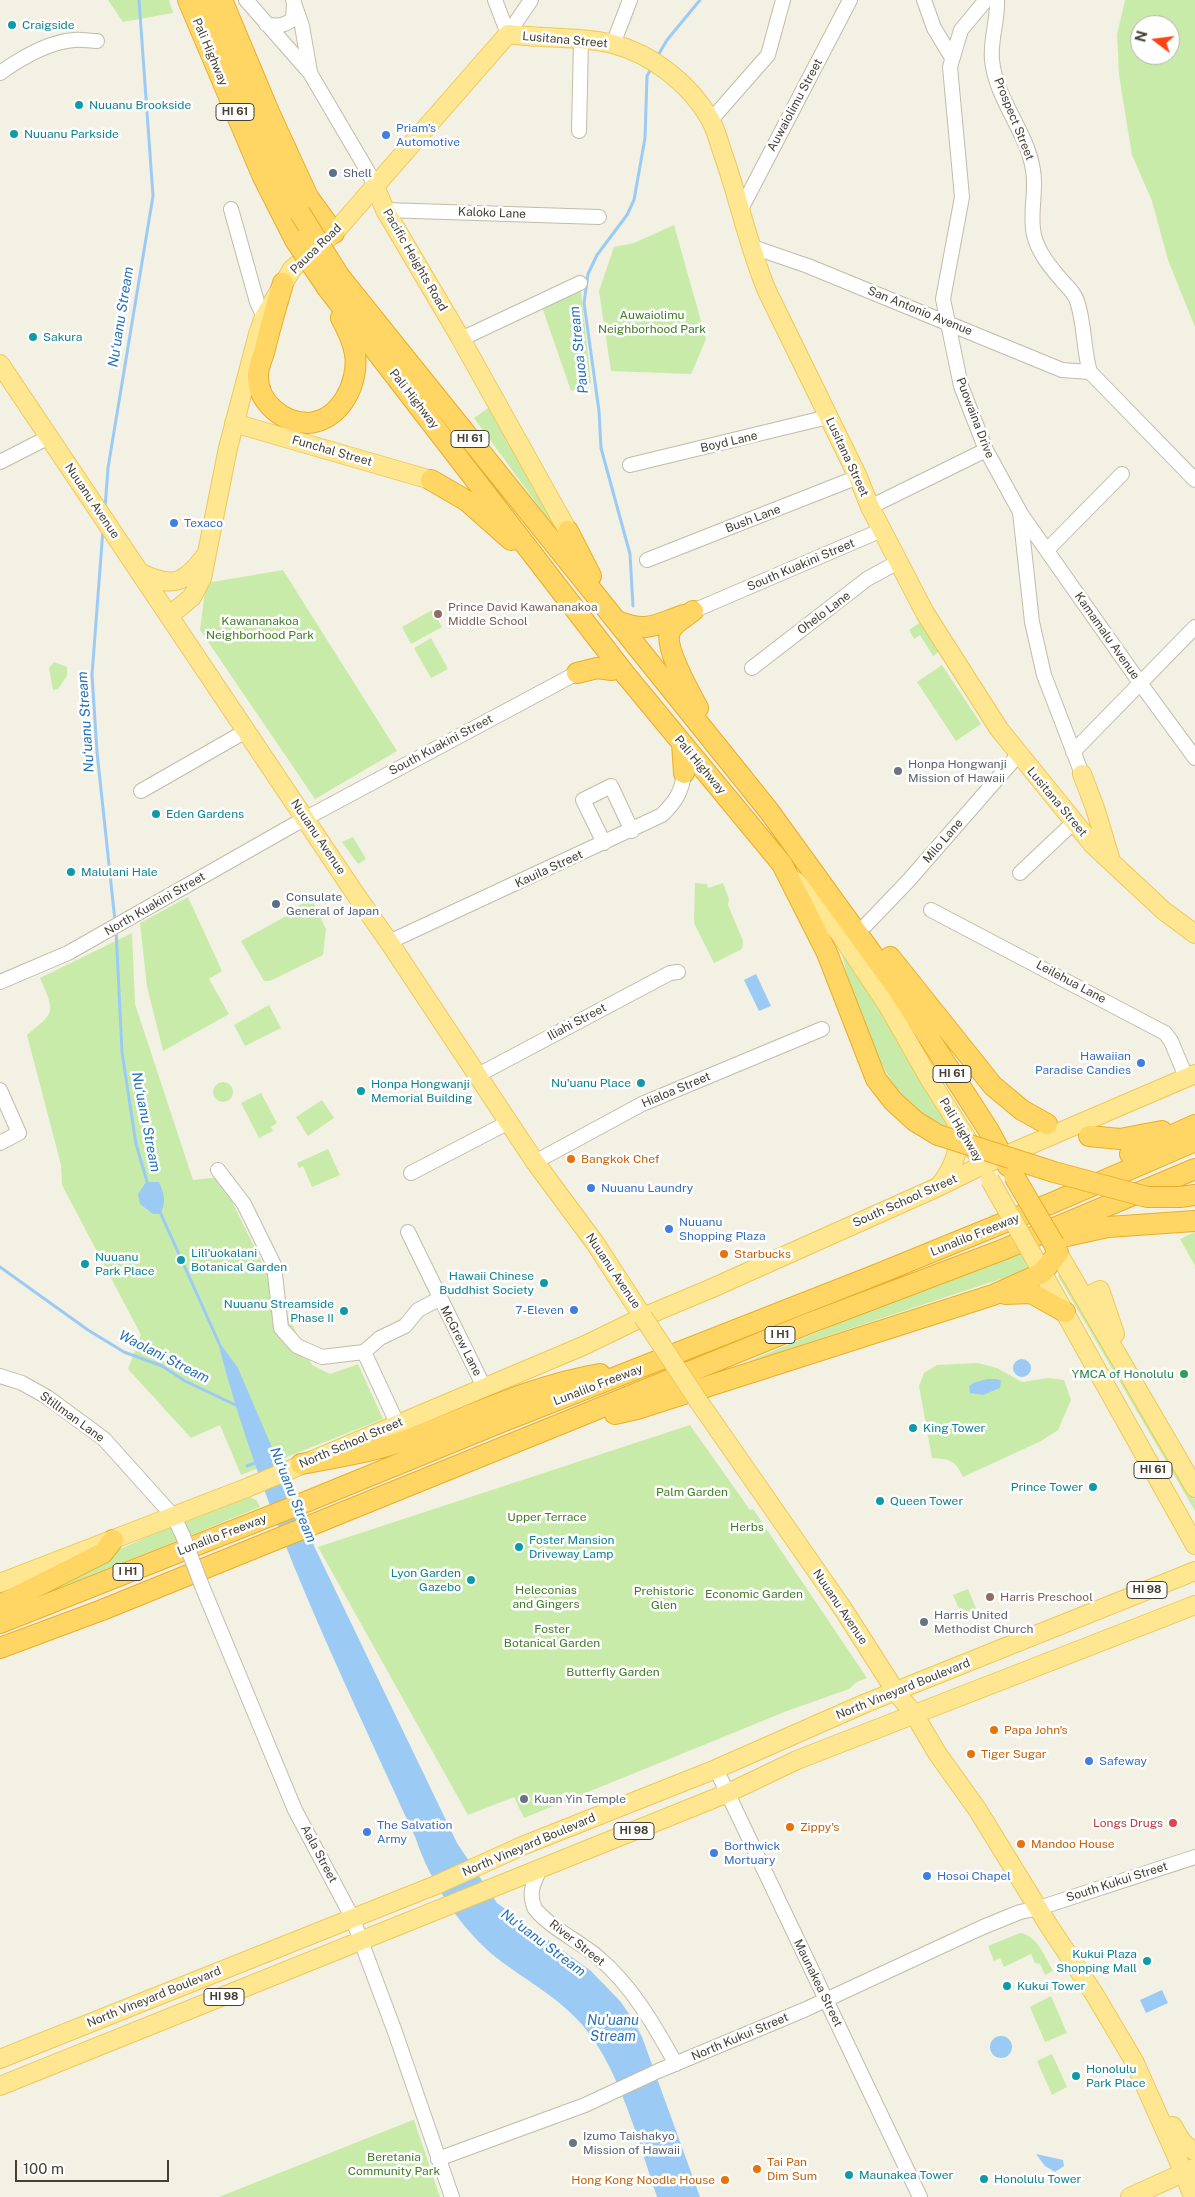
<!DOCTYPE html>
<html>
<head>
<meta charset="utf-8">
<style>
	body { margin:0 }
	#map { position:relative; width:1195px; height:2197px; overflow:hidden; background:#f3f0e4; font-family:"Public Sans",sans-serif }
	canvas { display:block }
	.north { position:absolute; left:1130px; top:15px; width:50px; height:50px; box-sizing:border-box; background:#fff; border:1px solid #b5b3ad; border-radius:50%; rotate:285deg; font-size:14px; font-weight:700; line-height:20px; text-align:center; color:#464033 }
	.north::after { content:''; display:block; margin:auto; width:18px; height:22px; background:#ff430f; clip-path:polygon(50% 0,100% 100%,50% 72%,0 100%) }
	.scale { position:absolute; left:15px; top:2160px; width:154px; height:22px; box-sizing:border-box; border:2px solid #464033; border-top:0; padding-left:6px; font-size:15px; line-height:18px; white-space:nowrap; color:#464033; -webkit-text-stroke:4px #fff; paint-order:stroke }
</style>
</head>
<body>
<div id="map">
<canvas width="1195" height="2197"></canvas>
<div class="north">N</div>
<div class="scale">100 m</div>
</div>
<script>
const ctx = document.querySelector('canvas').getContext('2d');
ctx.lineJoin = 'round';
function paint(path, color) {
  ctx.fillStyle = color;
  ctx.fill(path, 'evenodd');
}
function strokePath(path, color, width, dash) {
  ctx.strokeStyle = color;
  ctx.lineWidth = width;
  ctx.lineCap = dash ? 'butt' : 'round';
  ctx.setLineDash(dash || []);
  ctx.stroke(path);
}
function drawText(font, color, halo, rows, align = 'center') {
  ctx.font = font + ' "Public Sans",sans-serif';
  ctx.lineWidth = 5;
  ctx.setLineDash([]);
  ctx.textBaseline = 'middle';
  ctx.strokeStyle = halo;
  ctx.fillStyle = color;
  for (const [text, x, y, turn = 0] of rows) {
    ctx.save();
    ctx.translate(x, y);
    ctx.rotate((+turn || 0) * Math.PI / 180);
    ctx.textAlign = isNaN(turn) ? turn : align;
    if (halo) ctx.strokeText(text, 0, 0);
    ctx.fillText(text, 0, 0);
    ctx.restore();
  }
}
const green = new Path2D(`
	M108 0H169L173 13 123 22Z
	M1125 0H1195V327L1168 260 1152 201 1132 155 1119 75 1117 35ZM1140 25H1170V55H1140Z
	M674 225 706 339 691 374 611 371 599 291 614 247 634 243Z
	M580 283 591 383 571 391 540 301Z
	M491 406 559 534 474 418Z
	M283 570 397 751 315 799 200 630 206 583Z
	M432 610 442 627 411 644 402 627Z
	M922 621 941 650 933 656 920 635 914 639 909 630Z
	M431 638 448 669 431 678 414 648Z
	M54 662 67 667V676L58 689 53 690 49 668Z
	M942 665 981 724 956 741 917 682Z
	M353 837 366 859 358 864 342 842Z
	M695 883 707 884 708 888 723 883 729 899 728 905 743 941 742 949 714 963 694 923Z
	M188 897 222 971 209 979 229 1014 163 1051 147 987 140 923Z
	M314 897V904L326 929 323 955 270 981H264L241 941 288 915 287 912Z
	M132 933 135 1004 193 1180 220 1177 312 1365 330 1374 358 1364 383 1419 241 1475 220 1425 191 1438 128 1369 141 1335 62 1185 61 1165 27 1035C56 1011 55 1013 40 978Z
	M841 949 849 957 954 1131C938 1121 919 1114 906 1101 881 1076 847 984 841 949Z
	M269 1005 281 1028 245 1046 234 1025Z
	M213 1092a10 10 0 1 1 20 0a10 10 0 1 1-20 0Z
	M261 1093 277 1123 271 1127 273 1131 259 1138 241 1103Z
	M322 1100 334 1118 308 1136 296 1117Z
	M328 1149 340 1175 312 1187 303 1166 299 1168 297 1163Z
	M1195 1232V1266L1180 1239Z
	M1027 1250 1034 1268 740 1365 903 1296Z
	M1063 1265 1195 1500V1511L1058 1276Z
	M978 1363 997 1368 1022 1382 1049 1378 1064 1380 1071 1400 1058 1430 1041 1441 963 1477C955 1460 950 1459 932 1458L919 1386 924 1373 937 1365Z
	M690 1425 750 1510 753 1509 867 1678 857 1682 849 1689 787 1711 524 1818 514 1797 468 1815 318 1547Z
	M249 1497 253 1498 254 1500 256 1499 260 1507 0 1613 118 1550 156 1533Z
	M968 1589 977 1611 963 1618 953 1595Z
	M1020 1933C1037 1935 1045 1957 1053 1971L1045 1975 1040 1964 1035 1963 1031 1954 1004 1967 1000 1958 994 1961 988 1946Z
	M1051 1996 1067 2033 1045 2042 1030 2007Z
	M1052 2054 1067 2087 1052 2095 1037 2061Z
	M414 2120 440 2197H219L413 2120Z`);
const water = new Path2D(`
	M756 974 771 1006 759 1011 744 980Z
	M146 1182H159C164 1194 167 1202 160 1214H153L140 1204 138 1194Z
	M217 1339 238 1368 315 1548 457 1843 497 1903 591 1971 620 2001 632 2018 642 2037 700 2197H657C639 2144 620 2070 584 2027 560 1998 528 1982 498 1959 462 1931 430 1882 416 1839 342 1676 261 1513 217 1339Z
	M1013 1368a9 9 0 1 1 18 0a9 9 0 1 1-18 0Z
	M987 1379H997L1001 1381 1000 1388 983 1395 970 1393 969 1386 973 1383Z
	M1162 1990 1168 2003 1146 2013 1140 2000Z
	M990 2047a11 11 0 1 1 22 0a11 11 0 1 1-22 0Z
	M1036 2154 1063 2160 1064 2166 1055 2172 1045 2166Z`);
const stream = new Path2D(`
	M657 57 667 40 700 0
	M105 508 108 468 153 196 139 0
	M103 529 92 675 97 752 115 921
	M633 606 630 554 601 448 599 411 584 303 588 274 597 255 627 215 634 200 645 138 647 76 652 67
	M116 930 122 1052 136 1144 148 1185
	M160 1212 219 1343
	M0 1267 88 1330 124 1352 162 1366 185 1381 240 1407
	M247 1466 260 1461`);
const minor = new Path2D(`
	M246 0 310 73 367 170 375 186
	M293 0 302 26 310 72
	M495 0 508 34
	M924 0 934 28 951 56
	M986 0 961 30 950 67 962 197 943 299 961 386 986 450 1020 512 1032 622 1044 675 1082 774
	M997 0C998 20 990 40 992 60 996 100 1027 131 1033 170 1037 192 1029 214 1034 235 1038 253 1052 269 1064 283 1069 288 1075 294 1077 301 1085 324 1083 349 1090 372L1195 480
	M266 24C277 27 284 26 293 19L294 4
	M508 34 531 0
	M613 44 630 0
	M0 73C21 58 48 42 74 40 81 39 90 41 97 41
	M711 120 768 55 783 0
	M579 131 581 40
	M231 209 257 302 264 317
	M385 210 599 217
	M740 211 850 0
	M750 246 808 266 1062 370 1090 372
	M461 339 580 283
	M0 462 49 437
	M630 465 828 417
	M870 507 986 450
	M1021 514 1140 683 1195 758
	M1047 550 1122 474
	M647 560 858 477
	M693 611 882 530
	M752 668 867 579 898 562
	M1073 752 1195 627
	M141 791 246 731
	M604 843 583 800 611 786 632 831
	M1020 873 1074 822
	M931 910 1165 1033 1171 1041 1186 1077
	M866 925 909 880 1018 755
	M389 942 662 815C675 802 682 792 684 773
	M0 982 68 953 295 824 577 673
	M478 1075 670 973 678 972
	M0 1090 19 1133 0 1143
	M535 1162 642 1104 822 1029
	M218 1170 244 1204 274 1265 281 1328 297 1346 322 1357 364 1352 397 1423
	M411 1173 509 1122
	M408 1232 484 1387
	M364 1352 380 1338 405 1326 418 1310 439 1299
	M0 1376 22 1383 47 1397 104 1439 174 1517 183 1536
	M202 1586 295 1810 352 1917 395 2032 452 2197
	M716 1769 920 2197
	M540 1869C533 1884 528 1893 535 1909 552 1929 579 1941 599 1958 633 1987 654 2025 676 2064
	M438 2159 585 2105 658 2071 804 2010 983 1927 1020 1912 1039 1908 1195 1857`);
const major = new Path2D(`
	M375 186 385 210 461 339 568 531
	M0 364 356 895 389 942 535 1162 595 1243 643 1317
	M234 423 431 480
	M139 572C172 588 183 585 205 556
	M169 616 192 597 202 578 228 448 258 334 264 317 292 269 334 233 508 34C540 39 583 36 613 44 652 54 690 84 710 119 716 129 719 143 723 154 739 199 748 246 767 291L858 477 870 507 925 613 999 729 1093 845 1164 911 1195 934
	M1082 774 1095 808 1111 861
	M796 881 840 934 888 1006 930 1080 976 1153
	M940 1185C952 1169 963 1149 955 1129
	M1058 1253 1195 1488
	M1032 1254 1195 1545
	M1085 1297 1100 1290 1115 1334
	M699 1402 843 1609 896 1692 914 1714 937 1753 977 1809 1049 1926 1093 1992 1134 2061 1184 2173 1193 2197
	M0 1583 249 1487 583 1346 643 1317 710 1289 938 1187 983 1165 1195 1074
	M0 2059 436 1885 522 1846 716 1769 866 1703 1195 1571
	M0 2086 728 1793 797 1760 1195 1605
	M1173 2126C1178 2136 1183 2146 1195 2151
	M1130 2197 1194 2168`);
const highway = new Path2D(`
	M188 0 263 177 295 240
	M205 0 272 162 300 213
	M222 0 269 112 308 197 334 233
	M340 277 769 811 899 991 989 1131 1008 1166
	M283 283C277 305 270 327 265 349 263 357 258 367 258 375 257 402 283 423 308 423 341 421 359 382 355 354 353 341 347 329 341 318
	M328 289 625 674 782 864 827 953 876 1079 893 1101 915 1121 938 1135
	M431 480 467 501 511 540
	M568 531 591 576
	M693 611C686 617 673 623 670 632 664 647 690 693 698 708
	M617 621C648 633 654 625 684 615
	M577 673 597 668 612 670
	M682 743 684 773
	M890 957 993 1086 1022 1110 1047 1124
	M1089 1136 1120 1139 1162 1131
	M1130 1154 1195 1125
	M1180 1197 1195 1195
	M1053 1239 1108 1227 1195 1221
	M1005 1294 1031 1293 1065 1312
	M615 1414 637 1409 993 1295 1042 1273 1058 1253 1054 1244
	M301 1464C337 1457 374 1452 409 1439 472 1416 533 1385 600 1374
	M0 1605 103 1553 113 1540
	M0 1623 308 1501 504 1421 878 1274 1052 1203 1195 1141
	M0 1648 102 1610 807 1324 1002 1250 1195 1169`);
const minorBridge = new Path2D(`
	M183 1536 202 1586`);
const majorBridge = new Path2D(`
	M990 1180 1032 1254
	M643 1317 699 1402`);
const highwayBridge = new Path2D(`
	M300 213 340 277
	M295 240 328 289
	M938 1135 1054 1172 1147 1197H1180
	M1014 1176 1054 1244`);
const markers = [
	[12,25,5,"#0f9aa8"],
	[79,105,5,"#0f9aa8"],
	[14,134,5,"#0f9aa8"],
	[386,135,5,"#3f7fe0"],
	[333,173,5,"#5c6f8a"],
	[33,337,5,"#0f9aa8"],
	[174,523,5,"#3f7fe0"],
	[438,614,5,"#8d6e63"],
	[898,771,5,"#6b7280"],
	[156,814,5,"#0f9aa8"],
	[71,872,5,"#0f9aa8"],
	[276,904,5,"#5c6f8a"],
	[1141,1063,5,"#3f7fe0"],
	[641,1083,5,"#0f9aa8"],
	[361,1091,5,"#0f9aa8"],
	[571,1159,5,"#e8710a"],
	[591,1188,5,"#3f7fe0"],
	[669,1229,5,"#3f7fe0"],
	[724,1254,5,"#e8710a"],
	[181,1260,5,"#0f9aa8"],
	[85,1264,5,"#0f9aa8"],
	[544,1283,5,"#0f9aa8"],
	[574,1310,5,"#3f7fe0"],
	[344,1311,5,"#0f9aa8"],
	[1184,1374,5,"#2e9e5b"],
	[913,1428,5,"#0f9aa8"],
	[1093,1487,5,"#0f9aa8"],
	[880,1501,5,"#0f9aa8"],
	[519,1547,5,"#0f9aa8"],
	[471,1580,5,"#0f9aa8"],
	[990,1597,5,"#8d6e63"],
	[924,1622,5,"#6b7280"],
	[994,1730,5,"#e8710a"],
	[971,1754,5,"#e8710a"],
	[1089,1761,5,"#3f7fe0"],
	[524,1799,5,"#6b7280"],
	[1173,1823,5,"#e0444e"],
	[790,1827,5,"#e8710a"],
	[367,1832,5,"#3f7fe0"],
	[1021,1844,5,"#e8710a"],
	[714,1853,5,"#3f7fe0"],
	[927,1876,5,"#3f7fe0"],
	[1147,1961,5,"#0f9aa8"],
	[1007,1986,5,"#0f9aa8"],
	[1076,2076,5,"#0f9aa8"],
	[573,2143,5,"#6b7280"],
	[757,2169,5,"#e8710a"],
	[849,2175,5,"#0f9aa8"],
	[984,2179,5,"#0f9aa8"],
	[725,2180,5,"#e8710a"]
];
const shields = [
	[235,112,38],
	[470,439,38],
	[952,1074,38],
	[780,1335,30],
	[1153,1470,38],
	[128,1572,30],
	[1147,1590,40],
	[634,1831,40],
	[224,1997,40]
];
const shieldNames = [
	["HI 61",235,112],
	["HI 61",470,439],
	["HI 61",952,1074],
	["I H1",780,1335],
	["HI 61",1153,1470],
	["I H1",128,1572],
	["HI 98",1147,1590],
	["HI 98",634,1831],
	["HI 98",224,1997]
];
const cultureNames = [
	["Craigside",22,25],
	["Nuuanu Brookside",89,105],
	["Nuuanu Parkside",24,134],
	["Sakura",43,337],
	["Eden Gardens",166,814],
	["Malulani Hale",81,872],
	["Nu'uanu Place",631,1083,"right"],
	["Honpa Hongwanji",371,1084],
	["Memorial Building",371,1098],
	["Lili'uokalani",191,1253],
	["Botanical Garden",191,1267],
	["Nuuanu",95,1257],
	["Park Place",95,1271],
	["Hawaii Chinese",534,1276,"right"],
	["Buddhist Society",534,1290,"right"],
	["Nuuanu Streamside",334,1304,"right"],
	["Phase II",334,1318,"right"],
	["King Tower",923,1428],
	["Prince Tower",1083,1487,"right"],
	["Queen Tower",890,1501],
	["Foster Mansion",529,1540],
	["Driveway Lamp",529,1554],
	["Lyon Garden",461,1573,"right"],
	["Gazebo",461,1587,"right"],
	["Kukui Plaza",1137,1954,"right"],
	["Shopping Mall",1137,1968,"right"],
	["Kukui Tower",1017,1986],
	["Honolulu",1086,2069],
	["Park Place",1086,2083],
	["Maunakea Tower",859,2175],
	["Honolulu Tower",994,2179]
];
const streetNames = [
	["Lusitana Street",565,40,5],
	["Pali Highway",210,52,67],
	["Auwaiolimu Street",795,105,-62],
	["Prospect Street",1014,119,68],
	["Kaloko Lane",492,213,2],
	["Pauoa Road",316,249,-44],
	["Pacific Heights Road",415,260,60],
	["San Antonio Avenue",920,311,22],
	["Pali Highway",414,399,52],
	["Puowaina Drive",975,418,69],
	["Boyd Lane",729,442,-13],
	["Funchal Street",332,451,16],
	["Lusitana Street",847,457,65],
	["Nuuanu Avenue",92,501,56],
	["Bush Lane",753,519,-21],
	["South Kuakini Street",801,565,-23],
	["Ohelo Lane",824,613,-37],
	["Kamamalu Avenue",1107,636,55],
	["South Kuakini Street",441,745,-28],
	["Pali Highway",700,765,50],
	["Lusitana Street",1057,802,50],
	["Nuuanu Avenue",318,837,56],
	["Milo Lane",943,841,-49],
	["Kauila Street",549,869,-25],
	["North Kuakini Street",155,904,-30],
	["Leilehua Lane",1071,982,28],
	["Iliahi Street",577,1022,-28],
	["Hialoa Street",676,1090,-23],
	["Pali Highway",961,1130,59],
	["South School Street",905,1201,-24],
	["Lunalilo Freeway",975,1235,-22],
	["Nuuanu Avenue",613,1271,56],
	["McGrew Lane",461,1341,63],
	["Lunalilo Freeway",598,1385,-21],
	["Stillman Lane",72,1417,36],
	["North School Street",351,1443,-23],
	["Lunalilo Freeway",222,1535,-21],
	["Nuuanu Avenue",840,1607,56],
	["North Vineyard Boulevard",903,1689,-22],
	["North Vineyard Boulevard",529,1845,-23],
	["Aala Street",319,1854,62],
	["South Kukui Street",1117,1882,-18],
	["River Street",577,1943,38],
	["Maunakea Street",818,1983,64],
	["North Vineyard Boulevard",154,1997,-22],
	["North Kukui Street",740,2037,-23]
];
const shopNames = [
	["Priam’s",396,128],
	["Automotive",396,142],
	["Texaco",184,523],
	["Hawaiian",1131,1056,"right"],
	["Paradise Candies",1131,1070,"right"],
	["Nuuanu Laundry",601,1188],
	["Nuuanu",679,1222],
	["Shopping Plaza",679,1236],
	["7-Eleven",564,1310,"right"],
	["Safeway",1099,1761],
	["The Salvation",377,1825],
	["Army",377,1839],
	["Borthwick",724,1846],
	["Mortuary",724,1860],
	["Hosoi Chapel",937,1876]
];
const serviceNames = [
	["Shell",343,173],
	["Consulate",286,897],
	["General of Japan",286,911]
];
const parkNames = [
	["Auwaiolimu",652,315],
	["Neighborhood Park",652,329],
	["Kawananakoa",260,621],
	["Neighborhood Park",260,635],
	["Palm Garden",692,1492],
	["Upper Terrace",547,1517],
	["Herbs",747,1527],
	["Heleconias",546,1590],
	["and Gingers",546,1604],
	["Prehistoric",664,1591],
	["Glen",664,1605],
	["Economic Garden",754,1594],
	["Foster",552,1629],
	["Botanical Garden",552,1643],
	["Butterfly Garden",613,1672],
	["Beretania",394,2157],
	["Community Park",394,2171]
];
const educationNames = [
	["Prince David Kawananakoa",448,607],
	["Middle School",448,621],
	["Harris Preschool",1000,1597]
];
const worshipNames = [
	["Honpa Hongwanji",908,764],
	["Mission of Hawaii",908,778],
	["Harris United",934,1615],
	["Methodist Church",934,1629],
	["Kuan Yin Temple",534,1799],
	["Izumo Taishakyo",583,2136],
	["Mission of Hawaii",583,2150]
];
const foodNames = [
	["Bangkok Chef",581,1159],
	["Starbucks",734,1254],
	["Papa John's",1004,1730],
	["Tiger Sugar",981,1754],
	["Zippy's",800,1827],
	["Mandoo House",1031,1844],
	["Tai Pan",767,2162],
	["Dim Sum",767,2176],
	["Hong Kong Noodle House",715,2180,"right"]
];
const leisureNames = [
	["YMCA of Honolulu",1174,1374]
];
const healthNames = [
	["Longs Drugs",1163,1823]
];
const waterNames = [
	["Nuʻuanu Stream",121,317,-81],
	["Pauoa Stream",579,350,-96],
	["Nuʻuanu Stream",86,722,-94],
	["Nuʻuanu Stream",146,1122,79],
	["Waolani Stream",164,1357,27],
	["Nuʻuanu Stream",293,1495,68],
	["Nuʻuanu Stream",543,1943,37],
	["Nu'uanu",613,2021],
	["Stream",613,2037]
];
paint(green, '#c9eba9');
paint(water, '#9bcbf5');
strokePath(stream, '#9bcbf5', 3);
strokePath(minor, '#c2bba9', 16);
strokePath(major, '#ecc959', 20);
strokePath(highway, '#e9ae29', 22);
strokePath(minor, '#fff', 14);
strokePath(major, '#ffe791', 18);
strokePath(highway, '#ffd563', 20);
strokePath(minorBridge, '#c2bba9', 16, []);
strokePath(majorBridge, '#ecc959', 20, []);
strokePath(highwayBridge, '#e9ae29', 22, []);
strokePath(minorBridge, '#fff', 14);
strokePath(majorBridge, '#ffe791', 18);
strokePath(highwayBridge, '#ffd563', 20);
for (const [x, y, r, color] of markers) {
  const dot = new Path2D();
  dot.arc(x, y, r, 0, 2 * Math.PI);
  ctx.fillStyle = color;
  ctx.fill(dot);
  strokePath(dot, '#fff', 2);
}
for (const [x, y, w] of shields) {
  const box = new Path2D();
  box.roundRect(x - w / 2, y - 8.5, w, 17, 4);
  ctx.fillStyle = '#fff';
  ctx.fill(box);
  strokePath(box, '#464033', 1);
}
drawText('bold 11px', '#464033', null, shieldNames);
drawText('12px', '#0d838f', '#fff', cultureNames, 'left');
drawText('12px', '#464033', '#fff', streetNames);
drawText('12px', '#366cbe', '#fff', shopNames, 'left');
drawText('12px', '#4e5e75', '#fff', serviceNames, 'left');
drawText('12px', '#3f7c23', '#fff', parkNames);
drawText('12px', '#785e54', '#fff', educationNames, 'left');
drawText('12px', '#5b616d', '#fff', worshipNames, 'left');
drawText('12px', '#c56008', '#fff', foodNames, 'left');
drawText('12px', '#27864d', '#fff', leisureNames, 'right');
drawText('12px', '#be3a42', '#fff', healthNames, 'right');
drawText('italic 14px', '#2571b9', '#fff', waterNames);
</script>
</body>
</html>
